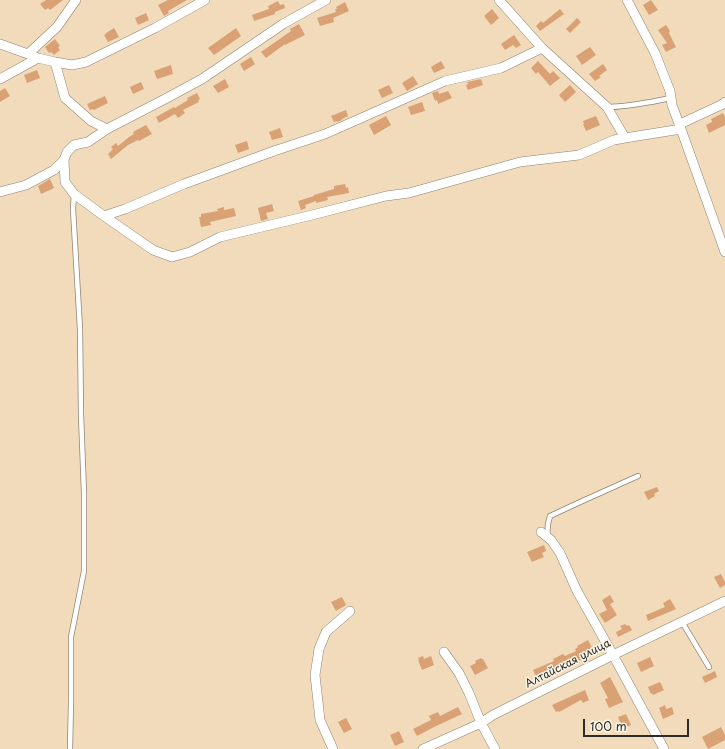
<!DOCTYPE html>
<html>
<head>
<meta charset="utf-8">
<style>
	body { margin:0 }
	#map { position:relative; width:725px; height:749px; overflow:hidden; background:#f2dbbb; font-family:"Playpen Sans",sans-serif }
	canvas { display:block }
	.scale { position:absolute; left:583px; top:719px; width:106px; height:18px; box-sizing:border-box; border:2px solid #2b2b2b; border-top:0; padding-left:5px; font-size:12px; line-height:14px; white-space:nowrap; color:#2b2b2b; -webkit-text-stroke:3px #fcf5e5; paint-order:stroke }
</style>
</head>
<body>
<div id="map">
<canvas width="725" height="749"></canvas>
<div class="scale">100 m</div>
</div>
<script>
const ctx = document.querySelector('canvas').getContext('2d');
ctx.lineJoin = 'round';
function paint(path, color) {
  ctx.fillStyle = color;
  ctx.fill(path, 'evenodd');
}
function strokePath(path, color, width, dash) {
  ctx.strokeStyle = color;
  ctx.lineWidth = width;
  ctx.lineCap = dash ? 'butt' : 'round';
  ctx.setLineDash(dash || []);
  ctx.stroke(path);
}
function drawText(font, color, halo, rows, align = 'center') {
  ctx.font = font + ' "Playpen Sans",sans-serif';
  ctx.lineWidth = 3;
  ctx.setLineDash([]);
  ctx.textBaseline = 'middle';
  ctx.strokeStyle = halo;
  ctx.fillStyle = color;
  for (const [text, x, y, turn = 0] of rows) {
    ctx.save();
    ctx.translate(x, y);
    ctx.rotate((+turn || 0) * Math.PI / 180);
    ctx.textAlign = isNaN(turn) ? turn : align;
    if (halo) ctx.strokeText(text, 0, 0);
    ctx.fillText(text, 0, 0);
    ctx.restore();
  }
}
const building = new Path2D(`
	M46 0H63L50 10 48 8 45 10 40 4Z
	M168 0H187L168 11 169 13 164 16 158 5Z
	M651 0 658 10 649 15 643 5Z
	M278 1 280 5 284 4 285 8 275 12V14L254 21 252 15 269 9 268 6Z
	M345 2 349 11 333 18 334 22 320 26 317 18 336 12 335 9H337L336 7Z
	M492 9 499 18 491 25 484 16Z
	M560 9 564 14 540 31 536 26 541 21 543 23Z
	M146 13 149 20 138 25 135 18Z
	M577 18 581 22 570 33 566 29Z
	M299 24 305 35 285 45V44L266 58 261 52 291 31 290 29Z
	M666 25 670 31 669 33 676 47 666 52 662 45 667 43 658 30Z
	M114 28 119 37 108 42 104 35 106 34V33Z
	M236 28 241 36 214 55 208 48Z
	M514 35 521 45 516 48 513 45 505 50 501 44Z
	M55 39 60 46 58 47 60 50 54 55 51 52 49 53 45 47Z
	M590 47 596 55 582 65 576 56Z
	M251 57 255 64 244 71 240 64Z
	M441 61 445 68 434 73 431 67Z
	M538 61 550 74 553 71 560 78 550 86 538 72 536 74 531 68Z
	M603 64 607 70 599 76 601 77 595 81 589 74Z
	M171 65 173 74 157 79 154 71Z
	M37 70 40 78 27 83 24 75Z
	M413 76 418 84 407 91 402 83Z
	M225 79 229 87 218 93 213 86Z
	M481 79 483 85 468 90 466 85 468 84 467 82Z
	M141 82 144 89 133 94 130 87Z
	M389 85 393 93 382 98 378 90Z
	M570 85 576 92 565 102 559 95Z
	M5 88 10 96 0 102V91Z
	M438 91 439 94 448 91 452 98 438 104 437 100 435 101 432 93Z
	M197 93 200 99 198 100 199 102 183 110 185 113 178 118 175 114 159 123 156 117 174 107 175 108 188 100 187 98Z
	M105 96 108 103 94 110 93 109 90 110 87 104Z
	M422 102 425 111 411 115 408 107Z
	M346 110 348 116 342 119V120L337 122V121L334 122 331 116Z
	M723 113 725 117V125L709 133 706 125 712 122 711 119Z
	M386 116 391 125 374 135 369 125Z
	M596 116 600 125 586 131 583 124H584L583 121Z
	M146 125 152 134 139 141 138 140 128 145 111 159 108 154 113 149 111 147 116 143 118 146 129 137 134 134 133 132Z
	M280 128 283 137 272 140 269 132Z
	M247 141 249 149 238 153 235 145Z
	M50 179 54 188 41 194 38 186Z
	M345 184 346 188 348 187 349 193 327 197 328 200 316 203V201L305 205 306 208 301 210 298 201 314 196V195L334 189V186Z
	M272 204 274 211 266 213 268 219 261 221 258 208Z
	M224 207V210L234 208 236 216 210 222 211 225 201 227 199 217H201V214L218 211 217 209Z
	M657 487 659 491 654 494 655 496 648 500 644 492Z
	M544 545 546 551 542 553 544 557 532 562 527 552Z
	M721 574 725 582V585L720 588 714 577Z
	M610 595 614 602 610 604 617 615 605 623 599 614 607 610 602 600Z
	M342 597 346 605 336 611 331 602Z
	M670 599 676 609 648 621 646 615 665 607 663 603Z
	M625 624 627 626 629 625 632 630 618 637 616 632 622 629 620 626Z
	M588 640 595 653 576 662 575 659 562 665 564 669 559 671 558 669 537 679 533 670 554 661 553 659 563 654 565 656 576 651 575 649 578 647 577 646Z
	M423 656 424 659 431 656 434 665 422 670 418 660H419L418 658Z
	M650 657 654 666 641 672 637 663Z
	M481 658 482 659H483L488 668 475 675 470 666 476 663 475 661Z
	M715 671 717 677 705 683 702 677Z
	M610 677 623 702 609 708 605 699 608 698 600 683Z
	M660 682 664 690 653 695 652 693 651 694 648 687Z
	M585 690 589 700 583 703 581 700 559 712 558 711 556 712 552 705Z
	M665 705 666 709 672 707 674 714 663 719 659 708Z
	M458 707 462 714 434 727 417 736 413 729 431 720 429 716 438 712 440 716Z
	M626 714 631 725 623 729 618 717Z
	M346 718 352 729 344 733 338 722Z
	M721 727 725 735V740L708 749 702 737Z
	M399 731 404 742 395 746 390 735Z`);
const service = new Path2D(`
	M607 107C629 107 650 102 671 98
	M547 537 548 524 550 516 578 503 638 476
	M682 622 709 667
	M70 749 71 702V637L84 571V493L81 415 80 329 73 209 74 194`);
const minor = new Path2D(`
	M499 0 542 48 607 107 625 138 681 129 725 252
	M627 0 655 53 670 91 672 105 681 129
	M0 44 28 54 57 27 76 0
	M542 48 501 68 445 81 325 134 274 151 184 184 125 209 104 216 153 250 172 257 190 252 220 237 312 215 386 196 409 193 520 162 579 155 614 140 625 138
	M28 54 38 58 55 62 65 98 91 121 107 129 88 142 74 145 67 152 64 160 65 182 74 194 104 216
	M55 62 72 65 86 62 155 28 205 0
	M0 79 38 58
	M680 124 721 105 725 102
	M107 129 165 99 202 79 283 24 326 0
	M0 192 26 185 54 170 64 160
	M541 532 551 540 560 553 577 591 613 655 664 749
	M444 652 459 673 469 693 481 723 495 749
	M333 749 320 720 315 675 319 649 326 632 350 611
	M423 749 481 723 493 715 613 655 725 601`);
const streetNames = [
	["Алтайская улица",568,664,-27]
];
paint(building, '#d9a174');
strokePath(service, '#8e8373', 6);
strokePath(minor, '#8e8373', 10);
strokePath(service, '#fff', 4.5);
strokePath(minor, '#fff', 9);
drawText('11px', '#2b2b2b', '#fcf5e5', streetNames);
</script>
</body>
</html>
